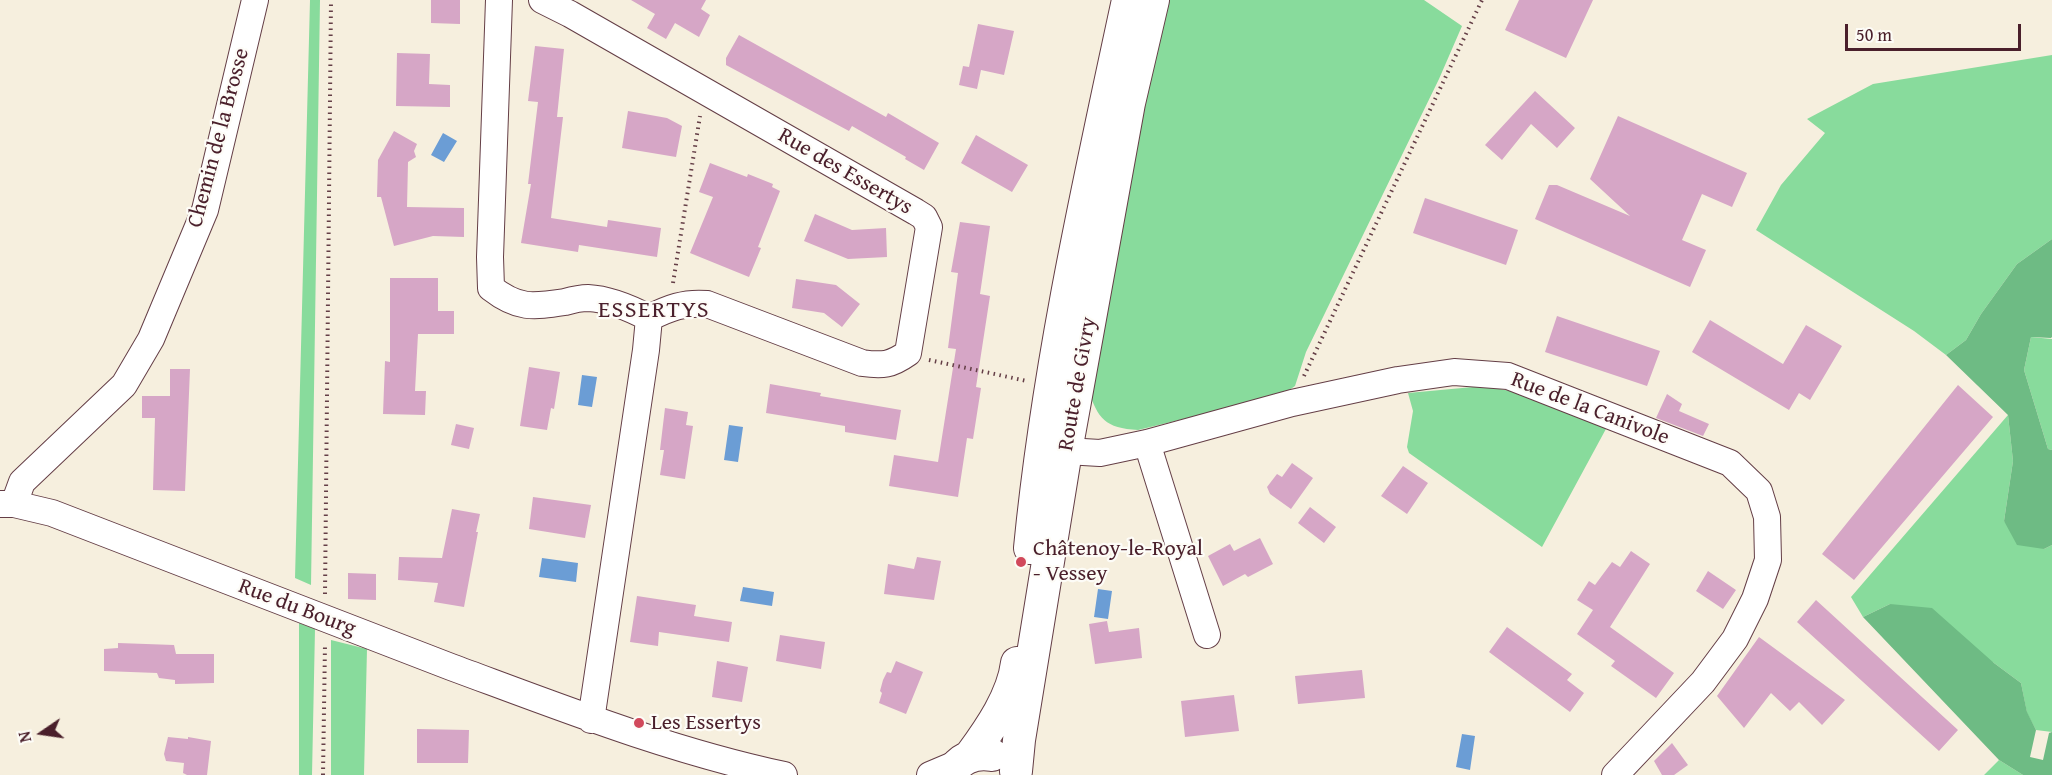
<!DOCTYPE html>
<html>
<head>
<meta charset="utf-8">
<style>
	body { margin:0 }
	#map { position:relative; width:2052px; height:775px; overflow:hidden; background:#f6efde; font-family:"Gentium Book Plus",serif }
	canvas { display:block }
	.north { position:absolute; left:12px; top:703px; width:60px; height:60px; -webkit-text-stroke:4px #fdfcf7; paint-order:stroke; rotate:257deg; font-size:16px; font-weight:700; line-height:24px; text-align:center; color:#4a1f2b }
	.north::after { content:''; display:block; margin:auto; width:21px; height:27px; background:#4a1f2b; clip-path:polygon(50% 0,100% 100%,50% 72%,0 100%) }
	.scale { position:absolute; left:1845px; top:24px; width:176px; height:27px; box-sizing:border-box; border:3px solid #4a1f2b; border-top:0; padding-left:8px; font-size:18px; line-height:21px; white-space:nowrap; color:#4a1f2b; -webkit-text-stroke:4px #fdfcf7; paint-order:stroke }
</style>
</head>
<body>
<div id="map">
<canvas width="2052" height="775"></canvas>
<div class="north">N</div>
<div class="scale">50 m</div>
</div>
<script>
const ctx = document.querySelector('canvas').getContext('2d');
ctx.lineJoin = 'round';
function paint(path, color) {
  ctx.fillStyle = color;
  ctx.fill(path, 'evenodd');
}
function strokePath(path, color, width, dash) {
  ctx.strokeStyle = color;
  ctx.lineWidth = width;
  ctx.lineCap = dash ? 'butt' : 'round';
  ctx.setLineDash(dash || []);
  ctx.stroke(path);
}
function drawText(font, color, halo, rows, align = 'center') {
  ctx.font = font + ' "Gentium Book Plus",serif';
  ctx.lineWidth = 4.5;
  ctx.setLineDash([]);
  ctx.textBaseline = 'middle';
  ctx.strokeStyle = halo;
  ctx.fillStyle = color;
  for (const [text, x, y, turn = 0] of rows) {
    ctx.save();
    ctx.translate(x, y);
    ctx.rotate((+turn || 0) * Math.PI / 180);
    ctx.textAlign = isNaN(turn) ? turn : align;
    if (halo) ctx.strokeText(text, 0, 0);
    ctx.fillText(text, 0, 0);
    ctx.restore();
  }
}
const green = new Path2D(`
	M310 0H320L311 585 295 578Z
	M1161 0H1424L1462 26 1439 79 1306 352 1295 386 1282 395 1138 430C1105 428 1098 419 1088 389Z
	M2052 55V239L2017 264 1981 314 1966 340 1946 355 1914 331 1756 230 1781 185 1825 133 1807 119 1873 84Z
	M2031 337 2052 339V450L2048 449 2024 370Z
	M1484 386 1526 394 1607 427 1542 547 1409 453 1407 447 1413 411 1408 393Z
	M2008 415 2013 461 2004 521 2044 549 2052 545V732L2036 730 2027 713 2021 683 1994 663 1890 604 1863 617 1851 597Z
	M299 623 315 629 312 775H299Z
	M331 640 367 649 364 775H331Z
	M1999 760 2023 775H1984Z`);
const forest = new Path2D(`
	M2052 239V337L2051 338 2031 337 2024 370 2048 449 2052 450V545L2044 549 2017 545 2004 521 2013 461 2008 415 1946 355 1966 340 1981 314 2017 264Z
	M1890 604 1932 608 1994 663 2021 683 2027 712 2036 730 2030 757 2043 760 2049 733 2052 732V775H2023L1999 760 1863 617Z`);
const water = new Path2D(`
	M443 133 457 141 444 162 431 155Z
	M582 375 597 377 592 407 578 405Z
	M729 425 743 427 738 462 724 460Z
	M542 558 578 563 576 582 539 577Z
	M743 587 774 592 772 606 740 601Z
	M1098 589 1112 591 1108 619 1094 617Z
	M1462 734 1475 736 1470 770 1456 767Z`);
const building = new Path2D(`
	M431 0H460V24L431 23Z
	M631 0H706L701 9 710 15 699 37 675 23 666 39 647 28 655 14Z
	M1519 0H1593L1566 58 1505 30Z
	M978 24 1014 31 1004 75 981 70 977 89 959 85 963 66 969 67Z
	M739 35 886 117 888 113 939 143 924 170 905 159 906 157 852 126 849 131 726 65V58Z
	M535 46 564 49 557 117H563L551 218 607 227 608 220 661 228 657 257 579 245 578 252 521 243 531 184H528L538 102 528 101Z
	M397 53 430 54 429 84 450 85V107L396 106Z
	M1535 91 1575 128 1557 148 1531 124 1502 160 1485 145Z
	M628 111 667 118 682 126 676 157 622 148Z
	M1618 116 1747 173 1732 207 1702 194 1682 240 1706 250 1690 287 1535 219 1549 185H1557L1630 216 1590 179Z
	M394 131 417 144 414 151 416 157 408 162 407 207 464 208V237L433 236 394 246 381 197H377L378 160Z
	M976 135 1028 165 1012 192 961 163Z
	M710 163 747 177 748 174 773 184 772 187 780 191 758 247 761 248 749 277 690 253 713 197 699 192Z
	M1425 198 1518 230 1506 265 1413 233Z
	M815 214 852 230 886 228 887 257 848 259 804 241Z
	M960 222 990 226 980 294 990 296 976 387 981 388 973 439 967 438 958 497 889 486 894 455 938 462 956 349 948 348 958 273 951 272Z
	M390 278H438V311H454V334H418L415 391H426L425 415 383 414 385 361 390 362Z
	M796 279 836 285 860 304 842 327 824 313 792 308Z
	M1557 316 1660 351 1647 386 1545 352Z
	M1710 320 1783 364 1806 325 1842 346 1810 400 1799 393 1789 410 1692 352Z
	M529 367 560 372 554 409 551 408 547 430 520 426Z
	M170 369H190L185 491 153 490 155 418H142V396H170Z
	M770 384 821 393 820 396 901 410 896 440 845 432V426L766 413Z
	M1958 385 1993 417 1854 580 1822 554Z
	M1667 394 1682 404 1679 411 1709 424 1703 436 1656 418Z
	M665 408 688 412 686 425 693 426 685 479 660 475 664 450H660Z
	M456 424 474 428 469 449 451 445Z
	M1292 463 1313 478 1291 509 1270 494 1267 487 1277 474 1282 477Z
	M1403 466 1428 483 1407 514 1381 496Z
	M533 497 591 505 585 538 529 529Z
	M1310 507 1336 527 1324 543 1298 523Z
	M452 509 480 514 476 532H478L464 607 434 602 438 583 398 580 399 557 442 558Z
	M1260 538 1273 564 1248 577 1245 574 1223 586 1208 556 1230 544 1234 551Z
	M1631 551 1650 564 1610 627 1674 673 1656 698 1611 666 1615 661 1577 634 1593 610 1577 600 1589 581 1595 585 1612 562 1620 567Z
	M917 557 941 561 934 600 884 594 888 564 914 569Z
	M1708 571 1736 590 1723 609 1696 591Z
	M348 573 376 574V600L348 599Z
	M637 596 696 605 694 616 732 622 729 642 659 632 658 646 630 642Z
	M1816 600 1958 730 1939 751 1797 622Z
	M1107 621 1109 632 1139 628 1142 658 1095 664 1089 624Z
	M1507 627 1572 674 1567 680 1584 693 1570 712 1489 652Z
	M780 635 825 642 821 669 776 661Z
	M1759 637 1845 700 1822 725 1799 702 1790 711 1771 693 1744 728 1717 696Z
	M118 643 174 645 176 654H214V683L175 684V680L159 678 157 673 104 671V649L118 648Z
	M717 661 748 667 742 702 712 697Z
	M896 661 923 672 906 714 879 703 882 693 880 691 883 680 887 672 891 673Z
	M1362 670 1365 698 1298 704 1295 676Z
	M1234 695 1239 731 1185 737 1181 701Z
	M417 729 469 730 468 763H417Z
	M168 737 188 739V737L211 741 207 775H187L183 773 184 763 166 761 164 754Z
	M1672 743 1688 765 1674 775H1662L1654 761Z`);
const path = new Path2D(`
	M673 283 700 116
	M929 360 1027 381
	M1304 376 1482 0
	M325 594 331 0
	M323 775 325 644`);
const minor = new Path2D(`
	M499 0 490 257 491 288C518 309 532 307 565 302 572 300 580 298 588 298 609 299 630 308 649 318
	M542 0 570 14 916 212 924 217 929 227 908 353C891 365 883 366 862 363L707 304C684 302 669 308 649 318
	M1147 443 1207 635
	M1049 450 1100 453 1147 443 1292 403 1398 380 1454 372 1508 376 1730 463 1759 491 1767 517 1768 560 1755 599 1735 639 1703 682 1615 775
	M0 504H14L52 513C185 564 318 616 451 667 562 708 668 750 784 775
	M14 504 22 482 124 385 151 339 205 210 255 0
	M591 720 646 350 649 318
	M930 775 956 764`);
const major = new Path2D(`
	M1030 548C1048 363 1089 182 1128 0
	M971 755C990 729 1013 696 1017 663
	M1016 771 1019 740 1066 451 1129 103 1153 0
	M950 775C959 759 973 752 992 755`);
const markers = [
	[1021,562,6,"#d1495b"],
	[639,723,6,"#d1495b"]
];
const streetNames = [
	["Chemin de la Brosse",219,138,-75],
	["Rue des Essertys",845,172,30],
	["Route de Givry",1078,384,-80],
	["Rue de la Canivole",1590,409,21],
	["Rue du Bourg",297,608,21]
];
const poiNames = [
	["Châtenoy-le-Royal",1033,549],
	["- Vessey",1033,574],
	["Les Essertys",651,723]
];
const neighbourhoodNames = [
	["ESSERTYS",654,311]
];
paint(green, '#88db9c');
paint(forest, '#6ebb84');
paint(water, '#6b9dd5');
paint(building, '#d6a6c6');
strokePath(minor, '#643e46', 28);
strokePath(major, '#643e46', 34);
strokePath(path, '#643e46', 4, [1.5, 4.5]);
strokePath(minor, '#fff', 26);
strokePath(major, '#fff', 32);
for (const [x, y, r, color] of markers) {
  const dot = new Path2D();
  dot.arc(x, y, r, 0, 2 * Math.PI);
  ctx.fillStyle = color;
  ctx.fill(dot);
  strokePath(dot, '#fdfcf7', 2);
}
drawText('22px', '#4a1f2b', '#fdfcf7', streetNames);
drawText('22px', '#4a1f2b', '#fdfcf7', poiNames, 'left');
ctx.letterSpacing = '1.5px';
drawText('24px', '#4a1f2b', '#fdfcf7', neighbourhoodNames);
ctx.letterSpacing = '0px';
</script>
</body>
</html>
